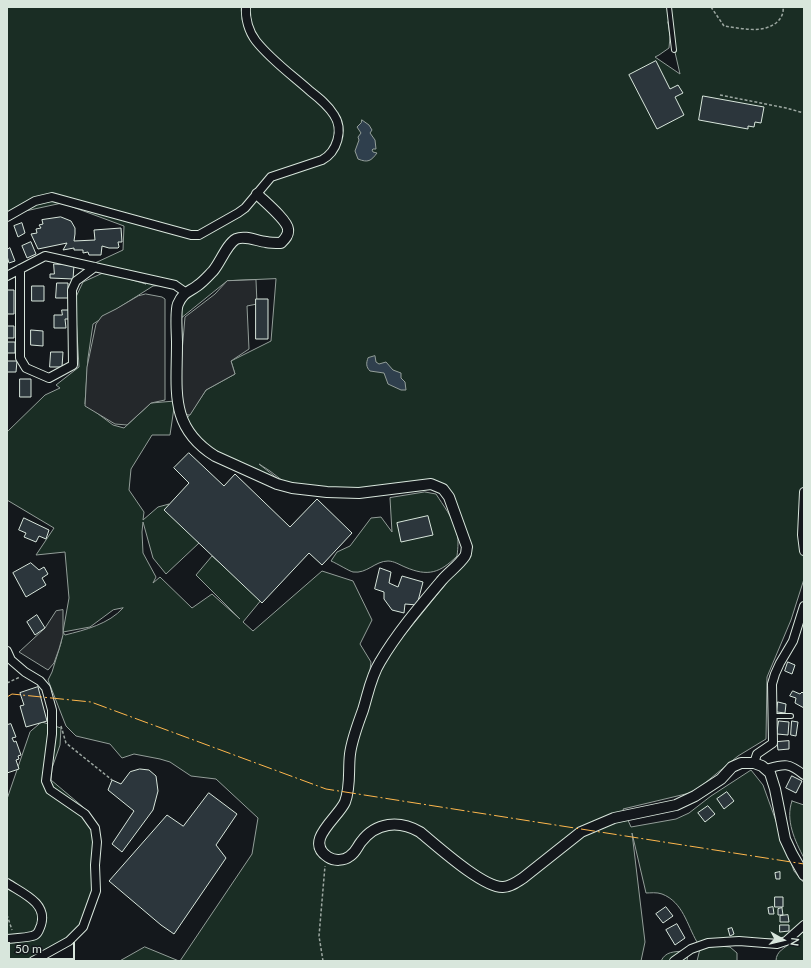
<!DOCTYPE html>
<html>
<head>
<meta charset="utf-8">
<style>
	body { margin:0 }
	#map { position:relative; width:811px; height:968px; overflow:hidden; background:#14181c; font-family:Lato,sans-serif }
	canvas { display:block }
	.frame { position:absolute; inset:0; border:8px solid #d8e6dc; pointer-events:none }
	.north { position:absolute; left:763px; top:920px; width:40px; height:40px; -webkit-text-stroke:3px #14181c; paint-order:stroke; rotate:98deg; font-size:11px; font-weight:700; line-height:16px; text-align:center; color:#d8e6dc }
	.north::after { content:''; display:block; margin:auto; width:14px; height:18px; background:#d8e6dc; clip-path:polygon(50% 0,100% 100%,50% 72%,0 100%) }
	.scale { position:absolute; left:8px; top:942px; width:67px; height:18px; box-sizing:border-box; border:2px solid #d8e6dc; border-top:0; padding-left:5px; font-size:12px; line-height:14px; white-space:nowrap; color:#d8e6dc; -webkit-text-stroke:3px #14181c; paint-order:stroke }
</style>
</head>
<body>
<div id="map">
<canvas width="811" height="968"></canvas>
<div class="frame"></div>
<div class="north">N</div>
<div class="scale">50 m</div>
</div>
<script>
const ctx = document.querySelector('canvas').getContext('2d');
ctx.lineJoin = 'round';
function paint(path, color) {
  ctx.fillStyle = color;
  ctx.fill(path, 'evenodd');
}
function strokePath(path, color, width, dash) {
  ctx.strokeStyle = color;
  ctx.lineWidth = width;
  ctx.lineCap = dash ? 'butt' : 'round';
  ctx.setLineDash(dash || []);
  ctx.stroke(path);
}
const green = new Path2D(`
	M7 7H804V579L791 620 767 677 766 739 738 756 694 792 623 809 631 827 676 819 689 813 711 796 751 770 763 785 794 871 804 883V926L781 939H752L699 944 697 942C687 925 683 902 662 894 657 892 650 893 646 893L632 833 645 942 641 961H180L252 854 258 818 216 779 191 776 170 762 160 759 134 754 122 758 110 744 76 736 66 726 48 680 52 672 61 643 69 598 65 552 36 555 54 528 7 500V432L45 395 60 388 56 385 79 367 75 299 83 282 105 272 146 284 95 263 123 250 124 226 62 203 7 215ZM668 22 680 74 655 57 659 55 669 48 670 37ZM276 279 271 341 231 361 235 374 206 390 186 420 215 456 278 479 259 464 270 471 292 488 349 491 433 480 450 490 471 548 469 558 448 581 402 638 381 666 366 703 371 662 360 644 372 620 353 581 322 571 253 631 243 622 262 599 212 556 196 575 240 619 212 594 192 608 160 577 153 583 156 577 143 553 142 532 143 522 153 558 166 574 199 543 169 504 158 507 143 520 144 512 129 490 131 469 152 435H170L175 401 151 403 124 428 113 425 85 404 88 358 93 324 153 286 181 284 180 319 227 281ZM123 608C109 624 85 630 65 635L63 632 90 627 113 610Z
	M425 492 436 494C443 505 453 518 456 530 459 538 458 548 457 556 440 573 428 577 405 567 400 565 394 561 388 561 375 561 367 574 353 572 349 571 338 564 331 561L337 552 350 546 371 518 381 517 392 532 390 498Z
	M42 722 61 728 60 745 52 768 51 780 83 807 95 828 94 890 86 920 69 941 24 961H7V799L30 732Z
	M792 801 804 805V858C795 841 785 820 792 801Z
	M804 931V961H776C776 951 785 948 792 942 797 939 800 934 804 931Z
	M719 946 730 947 737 953V961H697L700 949Z
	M145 947 179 961H120Z
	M684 951 688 953 687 961H661C666 951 674 952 684 951Z`);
const parking = new Path2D(`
	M256 280 257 304 247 306 249 349 231 361 235 374 206 390 190 415 179 414 178 398 185 317 215 294 227 281Z
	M146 294 162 297 165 299V400L151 403 127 425 115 424 85 406 87 367 96 324 102 316 116 309 138 296Z
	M63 610V635L59 649 54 663 48 670 19 652 45 628 56 611Z`);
const water = new Path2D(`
	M362 120 369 125 372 130 370 133 375 140 376 149H373L372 150 373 152 377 153C371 161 368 163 358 159L355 151 359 140 358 137 361 133 357 127 361 123Z
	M375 356 376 362 379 364 386 362 393 370 401 373V378L405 382 406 390H401L388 384 384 373 370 371C366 367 366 363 368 358Z`);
const building = new Path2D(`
	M656 61 670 89 678 85 683 93 675 97 684 115 657 129 629 75Z
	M703 96 764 107 761 123 755 122 754 127 748 126V129L699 120Z
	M61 217 71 221 75 228V234L74 241 95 240 94 230 121 228 122 242H118L119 247 118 248H109L102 246 101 255H89L88 252 83 253V250H74V248L63 250 67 243 38 249 31 234 37 233 36 229 41 228 39 225 43 224 42 220Z
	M22 223 25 233 18 237 14 226Z
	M31 242 36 254 27 258 22 246Z
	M10 248 15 261 9 263 7 256V250Z
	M54 264 74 265 73 279 50 278V274H54Z
	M57 283H68V298H56Z
	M32 286H44V301H32Z
	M7 290H14V314H7Z
	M256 299H268V339H256Z
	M62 310H69L70 319H65L66 328H54V315H62Z
	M7 326H14V338H7Z
	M31 330 43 331V346L31 345Z
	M7 342H15V353H7Z
	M51 352H63L62 367H50Z
	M7 361H17L16 372H7Z
	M20 379H31V397H20Z
	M189 453 224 486 235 474 290 527 317 499 352 533 322 565 309 553 262 603 164 510 189 483 174 468Z
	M428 516 433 535 401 542 397 523Z
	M24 518 49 530 46 539 39 536 36 542 24 537 26 533 19 530Z
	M31 563 39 570 44 567 48 574 42 578 46 585 26 597 13 573Z
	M380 568 391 572 389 583 398 587 402 576 423 582 417 605 405 604 404 613 392 610 384 599V592L375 589Z
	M37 615 45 628 35 635 27 622Z
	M788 662 795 665 792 674 785 671Z
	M38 687 47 721 26 727 20 706 24 705 20 693Z
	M793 691 800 694 802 692 804 694V708L795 703 796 698 790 696Z
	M778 702 786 704 785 713 777 712Z
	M779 721 789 722 788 735 777 734Z
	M792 721 798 722 796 736 791 735Z
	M11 724 16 737 12 738 14 742 16 741 21 755 18 756 19 759 16 760 19 769 7 773V725Z
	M789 741V749L778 750 777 742Z
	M140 769 149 770 156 776 158 791 153 810 122 852 112 844 134 811 108 790 112 780 121 784 130 772Z
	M792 776 802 781 796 793 786 788Z
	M727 792 734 801 724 809 717 799Z
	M209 793 237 814 216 845 226 858 174 934 161 925 109 881 167 815 183 826Z
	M708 806 715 814 705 822 698 813Z
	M780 872V879H776L775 873Z
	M775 897H783V907H775Z
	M666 907 673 916 663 923 656 914Z
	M773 907 774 914H769L768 908Z
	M782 908 783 915H778V909Z
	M788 915 789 922H780V916Z
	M677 924 685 938 675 945 666 930Z
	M780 925H789V931L780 932Z
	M732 928 734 934 730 936 728 929Z`);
const path = new Path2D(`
	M711 7 724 26C741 28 761 34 776 23 781 19 784 13 783 7
	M720 95 786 108 804 113
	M7 683 20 677
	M61 726 66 743 112 780
	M7 915 12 930
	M323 961 319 936 325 866`);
const service = new Path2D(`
	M669 7 674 50
	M772 716H791`);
const minor = new Path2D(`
	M7 217 35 201 52 197 191 235H199L238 213 245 208 271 177 322 160C337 152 344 130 334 115 328 105 319 98 310 91 292 75 271 60 256 41 249 32 245 19 246 7
	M20 269V358L26 368 49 378 73 365 72 290 76 281 95 267
	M7 276 45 256 175 285 185 292
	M804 492 802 535 804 551
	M7 651 11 660 25 672 40 681 46 688 52 710V734L46 781 50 790 85 814 95 828 97 842 95 865 96 891 83 927 69 941 33 961
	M754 763 757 754 773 743 772 684 775 674 780 663 793 641 804 606
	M766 769C784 764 788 762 804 775
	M7 883C22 893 48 903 41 925 39 930 38 935 32 936 24 938 15 938 7 939
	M674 961 691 949 708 943 739 941 777 944 786 941 804 925`);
const tertiary = new Path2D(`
	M257 194C264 201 287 220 288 229 289 235 285 239 281 243 276 243 271 243 266 242 257 241 245 235 236 239 227 244 220 263 213 271 208 276 203 282 197 286 189 292 183 292 178 304 175 311 177 334 177 343 177 391 169 427 215 456L277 484 292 488 327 492 359 493 431 484 443 489 449 497 467 547C466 550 467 553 465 556 459 565 449 572 442 580 420 606 397 633 380 662 371 676 368 694 363 710 358 724 352 739 350 754 348 770 351 786 345 802 338 818 303 841 328 857 334 861 344 861 350 856 356 852 357 847 361 842 376 822 399 820 420 832 436 845 483 888 503 887 510 887 517 882 523 878L581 832 614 818 676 805 695 796 721 779 732 767 741 763H754L762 766 770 773 775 789 785 839 792 854 804 875`);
const power = new Path2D(`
	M7 697 12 694 91 702 326 789 804 864`);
paint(green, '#1a2d24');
strokePath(green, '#939e99', 1);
paint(parking, '#24282b');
strokePath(parking, '#939e99', 1);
paint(water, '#2f3f4d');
strokePath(water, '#939e99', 1);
paint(building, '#2c363c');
strokePath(building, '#d8e6dc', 1);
strokePath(service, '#d8e6dc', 6);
strokePath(minor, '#d8e6dc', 10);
strokePath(tertiary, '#d8e6dc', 12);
strokePath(path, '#9da8a2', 1.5, [3, 2]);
strokePath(service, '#14181c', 4);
strokePath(minor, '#14181c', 8);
strokePath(tertiary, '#14181c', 10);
strokePath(power, '#ffb74d', 1, [14, 3, 2, 3]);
</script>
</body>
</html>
